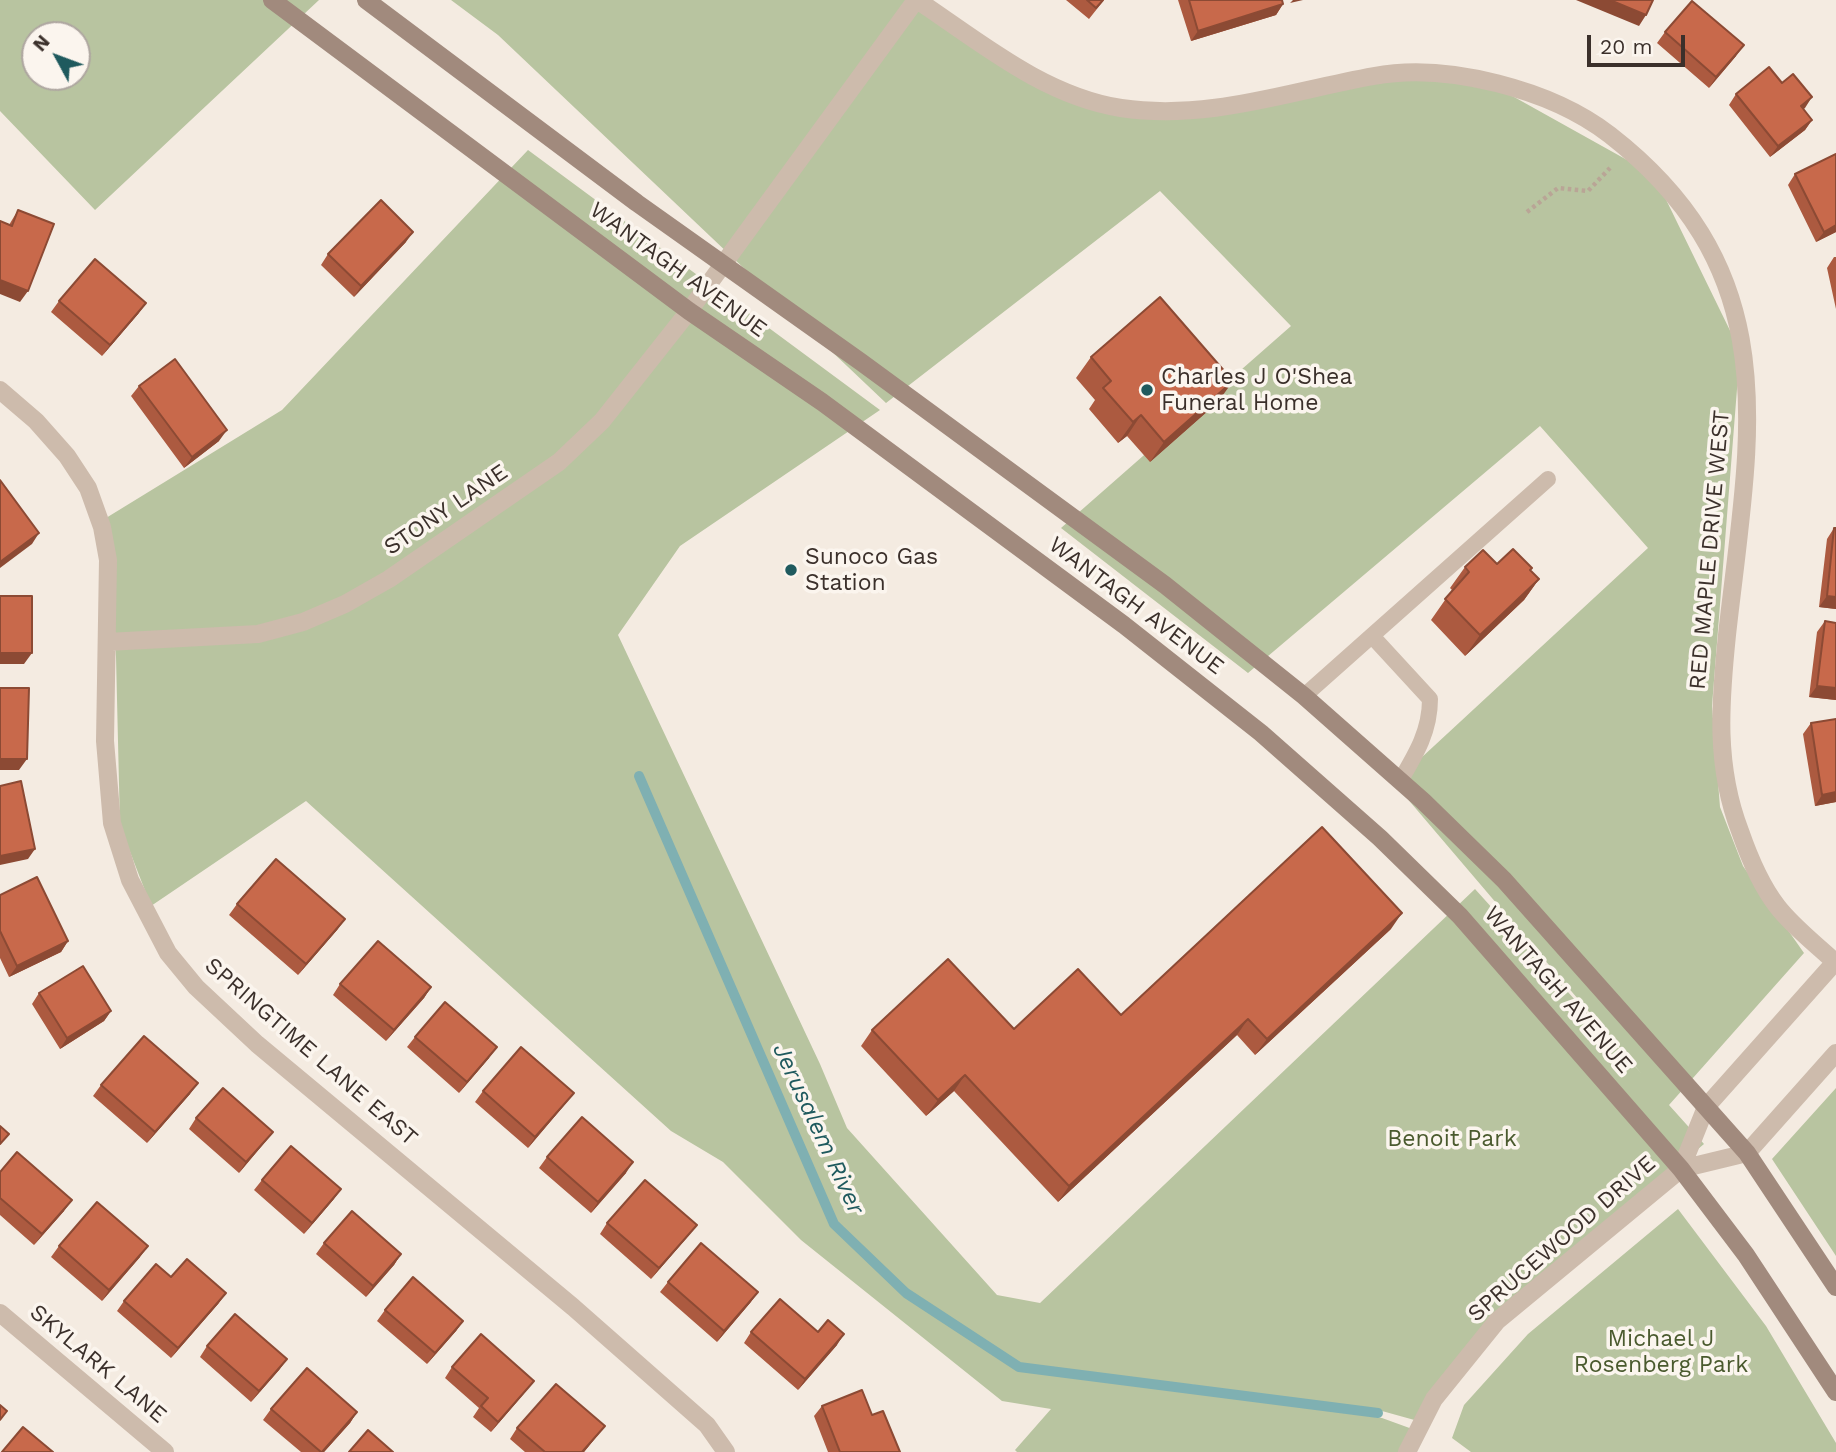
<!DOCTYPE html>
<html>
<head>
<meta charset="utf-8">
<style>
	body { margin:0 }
	#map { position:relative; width:1836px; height:1452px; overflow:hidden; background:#f4ebe1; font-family:"Work Sans",sans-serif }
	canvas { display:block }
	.north { position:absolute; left:21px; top:21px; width:70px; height:70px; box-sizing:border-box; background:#fbf5ee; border:2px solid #aea6a0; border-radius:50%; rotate:311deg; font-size:19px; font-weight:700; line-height:28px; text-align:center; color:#3b302b }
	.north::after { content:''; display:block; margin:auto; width:24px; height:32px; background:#1f5a5e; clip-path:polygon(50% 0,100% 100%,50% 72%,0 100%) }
	.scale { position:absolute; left:1587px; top:35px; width:98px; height:32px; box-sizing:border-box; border:4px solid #3b302b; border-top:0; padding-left:9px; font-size:21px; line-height:24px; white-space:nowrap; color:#3b302b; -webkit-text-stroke:5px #fbf5ee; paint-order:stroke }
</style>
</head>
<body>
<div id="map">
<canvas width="1836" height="1452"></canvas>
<div class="north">N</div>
<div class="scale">20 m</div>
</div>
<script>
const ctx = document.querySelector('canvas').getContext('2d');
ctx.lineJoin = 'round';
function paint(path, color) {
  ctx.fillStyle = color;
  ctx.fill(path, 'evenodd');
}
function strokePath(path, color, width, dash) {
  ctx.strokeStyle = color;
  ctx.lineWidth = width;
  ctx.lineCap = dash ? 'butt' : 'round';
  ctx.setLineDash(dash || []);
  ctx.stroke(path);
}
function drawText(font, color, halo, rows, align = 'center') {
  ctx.font = font + ' "Work Sans",sans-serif';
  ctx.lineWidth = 7;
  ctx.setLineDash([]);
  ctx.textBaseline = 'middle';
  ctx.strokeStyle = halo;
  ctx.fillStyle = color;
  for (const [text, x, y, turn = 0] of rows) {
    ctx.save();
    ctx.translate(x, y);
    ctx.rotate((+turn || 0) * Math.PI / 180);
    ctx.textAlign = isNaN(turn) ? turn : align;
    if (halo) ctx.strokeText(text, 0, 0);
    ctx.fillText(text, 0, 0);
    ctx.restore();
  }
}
const green = new Path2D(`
	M0 0H319L95 210 0 111ZM35 35H77V77H35Z
	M451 0H911L1115 112 1379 79 1452 80 1498 88 1654 175 1740 351 1712 706 1720 807 1743 866 1804 953 1669 1105 1704 1144 1497 1317 1418 1421 1382 1411 1187 1384 1180 1390 1382 1418 1415 1430 1403 1452H1017L1015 1450 1051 1409 1002 1401 801 1240 723 1162 671 1131 306 801 151 906 120 826 116 657 106 518 282 410 528 150 880 410 680 546 618 635 820 1064 847 1128 997 1295 1040 1303 1475 889 1641 1073 1394 783 1648 548 1540 426 1248 673 1061 528 1291 326 1160 191 886 403 498 35Z
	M1836 1088V1256L1772 1159Z
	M1678 1209 1766 1326 1836 1443V1452H1471L1452 1438 1464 1405 1528 1334Z`);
const stream = new Path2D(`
	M639 776 834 1224 906 1293 1019 1367 1378 1413`);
const path = new Path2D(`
	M1527 212 1558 188 1588 191 1610 168`);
const lane = new Path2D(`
	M1372 636 1430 699C1430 731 1416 754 1400 781
	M1304 696 1548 479`);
const street = new Path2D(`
	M917 0C980 42 1044 96 1121 108 1209 121 1289 91 1374 76 1447 62 1552 90 1610 135 1790 275 1749 437 1727 635 1720 703 1715 766 1740 831 1749 857 1760 884 1777 906 1793 927 1817 945 1836 963
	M0 390 36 421 67 456 88 488 102 527 108 560 105 741 112 823 130 880 168 953 196 987 257 1044 573 1307 707 1425 726 1452
	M107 642 258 634 303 622 345 604 389 579 559 462 602 421 689 311 916 0
	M1681 1169 1706 1107 1835 962
	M0 1313 165 1452
	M1407 1452 1434 1399 1497 1321 1681 1169 1747 1153 1836 1053`);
const secondary = new Path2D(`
	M272 0 689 311 822 402 1124 625 1261 733 1380 838 1460 916 1681 1169 1746 1255 1836 1392
	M366 0 637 203 861 362 1165 585 1304 696 1423 801 1504 880 1747 1153 1836 1287`);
const wall = new Path2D(`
	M1066 0H1104L1089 19Z
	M1178 0H1282L1283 4 1276 15 1191 41Z
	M1665 32 1736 56 1709 88 1657 43Z
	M1782 83 1812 120 1805 130 1770 157 1729 105 1736 94Z
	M1795 174 1836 232 1816 242 1788 185Z
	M18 210 20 302 9 225Z
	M406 242 354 297 321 265 328 254Z
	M1834 257H1836V309L1827 268Z
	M59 301 146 303 138 314 102 356 51 312Z
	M1091 357 1218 402 1150 462 1127 436 1118 443 1089 409 1095 400 1076 378Z
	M139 386 219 441 184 468 131 396Z
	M1834 528H1836V609L1819 607 1827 539Z
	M1497 564 1532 568 1530 570 1539 579 1524 600 1465 656 1431 620 1452 590 1450 588 1465 567Z
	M1825 621 1836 623V700L1809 697 1817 632Z
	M1811 723 1836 802 1815 806 1803 734Z
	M0 895 68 941 61 952 9 977 0 958Z
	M237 904 345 919 337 930 298 975 229 915Z
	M1391 929 1255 1055 1237 1035 1058 1202 954 1091 926 1116 861 1046 872 1030 1014 1029 1121 1015Z
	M340 984 431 987 424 998 386 1041 333 995Z
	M39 993 111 1011 104 1021 60 1049 32 1004Z
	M415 1037 489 1058 459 1093 407 1047Z
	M101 1085 190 1094 147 1143 93 1096Z
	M483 1091 566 1103 528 1148 475 1102Z
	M196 1118 273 1132 265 1142 239 1173 189 1129Z
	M547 1157 626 1173 591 1213 539 1168Z
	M0 1172 64 1211 34 1245 0 1215Z
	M262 1180 341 1189 333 1200 304 1234 254 1190Z
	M607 1223 689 1235 651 1279 600 1234Z
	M324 1243 401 1254 394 1265 366 1297 316 1254Z
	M59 1246 140 1257 102 1301 51 1257Z
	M171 1277 226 1293 218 1304 171 1358 117 1311 124 1301Z
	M668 1282 758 1292 750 1303 717 1342 660 1292Z
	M385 1310 463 1321 456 1331 427 1364 377 1321Z
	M751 1332H818L837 1345 798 1390 744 1343Z
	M207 1346 287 1359 279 1370 251 1402 200 1357Z
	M452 1367 526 1391 491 1432 473 1417 479 1408 445 1378Z
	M822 1406 872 1415 900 1452H828L814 1416Z
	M271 1409 357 1412 350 1423 324 1452H301L263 1420Z
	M605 1426 584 1452H525L510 1439 517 1428Z`);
const shadedWall = new Path2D(`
	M1293 0H1303L1290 3Z
	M1576 0H1610L1646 15 1639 26Z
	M1283 4 1276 15 1191 41 1198 31Z
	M1744 45 1736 56 1709 88 1716 77Z
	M1812 97 1805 108 1794 117 1801 106Z
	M1812 120 1805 130 1770 157 1778 146Z
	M1836 225V232L1816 242 1824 232Z
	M413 232 406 242 354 297 361 286Z
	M0 280 28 291 20 302 0 294Z
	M146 303 138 314 102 356 110 345Z
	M1233 381 1218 402 1150 462 1164 442Z
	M1141 415 1127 436 1118 443 1133 422Z
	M227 430 219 441 184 468 192 457Z
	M39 533 32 544 0 568V562Z
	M1539 579 1524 600 1465 656 1480 635Z
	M1827 596 1836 597V609L1819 607Z
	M0 653H32L24 664H0Z
	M1817 686 1836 688V700L1809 697Z
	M0 759H27L19 770H0Z
	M1836 792V802L1815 806 1822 795Z
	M35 849 28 859 0 865V856Z
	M1402 913 1391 929 1255 1055 1267 1039Z
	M345 919 337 930 298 975 306 964Z
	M68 941 61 952 9 977 17 966Z
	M431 987 424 998 386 1041 394 1030Z
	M111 1011 104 1021 60 1049 67 1038Z
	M1248 1019 1237 1035 1058 1202 1069 1186Z
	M497 1047 489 1058 459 1093 467 1082Z
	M965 1075 954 1091 926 1116 938 1100Z
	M198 1083 190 1094 147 1143 155 1132Z
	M574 1093 566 1103 528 1148 535 1137Z
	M273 1132 265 1142 239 1173 246 1162Z
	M633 1162 626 1173 591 1213 598 1202Z
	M341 1189 333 1200 304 1234 312 1223Z
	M72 1200 64 1211 34 1245 42 1234Z
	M697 1225 689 1235 651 1279 659 1268Z
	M148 1246 140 1257 102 1301 109 1290Z
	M401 1254 394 1265 366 1297 373 1286Z
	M758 1292 750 1303 717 1342 724 1331Z
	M226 1293 218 1304 171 1358 178 1348Z
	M463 1321 456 1331 427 1364 435 1353Z
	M844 1334 837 1345 798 1390 805 1379Z
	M287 1359 279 1370 251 1402 259 1391Z
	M534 1381 526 1391 491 1432 498 1422Z
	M357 1412 350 1423 324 1452H322Z
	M605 1426 584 1452H582Z`);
const building = new Path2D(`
	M1087 0H1103L1096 8Z
	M1189 0H1282L1283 4 1198 31Z
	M1610 0H1653L1646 15Z
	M1692 1 1744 45 1716 77 1665 32Z
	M1769 67 1782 83 1793 74 1812 97 1801 106 1812 120 1778 146 1736 94Z
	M1836 154V225L1824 232 1795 174Z
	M381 200 413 232 361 286 328 254Z
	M18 210 54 224 28 291 0 280V221L12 226Z
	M95 259 146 303 110 345 59 301Z
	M1160 297 1233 381 1164 442 1141 415 1133 422 1103 388 1111 381 1091 357Z
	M175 359 227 430 192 457 139 386Z
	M0 480 39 533 0 562Z
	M1834 528H1836V597L1827 596Z
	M1513 549 1532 568 1530 570 1539 579 1480 635 1445 599 1469 572 1465 567 1483 550 1497 564Z
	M0 596H32V653H0Z
	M1825 621 1836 623V688L1817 686Z
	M0 688H29L27 759H0Z
	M1836 719V792L1822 795 1811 723Z
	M21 781 35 849 0 856V786Z
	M1322 827 1402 913 1267 1039 1248 1019 1069 1186 965 1075 938 1100 872 1030 948 959 1014 1029 1078 969 1121 1015Z
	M276 859 345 919 306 964 237 904Z
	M37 877 68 941 17 966 0 931V895Z
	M378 941 431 987 394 1030 340 984Z
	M83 966 111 1011 67 1038 39 993Z
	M445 1002 497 1047 467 1082 415 1037Z
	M144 1036 198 1083 155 1132 101 1085Z
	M521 1047 574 1093 535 1137 483 1091Z
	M223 1088 273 1132 246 1162 196 1118Z
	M582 1117 633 1162 598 1202 547 1157Z
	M0 1126 9 1134 0 1144Z
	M291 1146 341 1189 312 1223 262 1180Z
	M17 1152 72 1200 42 1234 0 1198V1172Z
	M645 1180 697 1225 659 1268 607 1223Z
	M97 1202 148 1246 109 1290 59 1246Z
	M352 1211 401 1254 373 1286 324 1243Z
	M701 1243 758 1292 724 1331 668 1282Z
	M187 1259 226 1293 178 1348 124 1301 156 1264 171 1277Z
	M413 1277 463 1321 435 1353 385 1310Z
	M780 1299 818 1332 828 1320 844 1334 805 1379 751 1332Z
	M235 1314 287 1359 259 1391 207 1346Z
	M481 1334 534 1381 498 1422 481 1406 488 1398 452 1367Z
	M307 1368 357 1412 322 1452H321L271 1409Z
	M556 1384 605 1426 582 1452H545L517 1428Z
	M862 1390 872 1415 883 1411 900 1452H840L822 1406Z
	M0 1405 7 1411 0 1420Z
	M23 1427 53 1452H2Z
	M368 1430 393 1452H349Z`);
const markers = [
	[1147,390,7,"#1f5a5e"],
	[791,570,7,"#1f5a5e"]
];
const streetNames = [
	["WANTAGH AVENUE",678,270,36],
	["STONY LANE",446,510,-34],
	["RED MAPLE DRIVE WEST",1710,550,-85],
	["WANTAGH AVENUE",1136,606,37],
	["WANTAGH AVENUE",1558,990,49],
	["SPRINGTIME LANE EAST",311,1052,41],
	["SPRUCEWOOD DRIVE",1562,1239,-41],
	["SKYLARK LANE",98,1364,40]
];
const poiNames = [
	["Charles J O'Shea",1161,377],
	["Funeral Home",1161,403],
	["Sunoco Gas",805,557],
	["Station",805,583]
];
const parkNames = [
	["Benoit Park",1452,1139],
	["Michael J",1661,1339],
	["Rosenberg Park",1661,1365]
];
const waterNames = [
	["Jerusalem River",818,1129,65]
];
paint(green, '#b8c4a0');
strokePath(stream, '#7fb0b2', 10);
strokePath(path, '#b9a596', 4.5, [3.5, 3.5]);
strokePath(lane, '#cdbbac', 16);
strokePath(street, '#cdbbac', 18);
strokePath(secondary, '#a18a7d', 18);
paint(wall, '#ac5a40');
paint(shadedWall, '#8c4a34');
paint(building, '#c8694b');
strokePath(building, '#8c4a34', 2);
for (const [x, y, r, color] of markers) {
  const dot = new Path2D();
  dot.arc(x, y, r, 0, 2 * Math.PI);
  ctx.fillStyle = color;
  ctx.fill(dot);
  strokePath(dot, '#fbf5ee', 2.5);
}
drawText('23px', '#3b302b', '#fbf5ee', streetNames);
drawText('23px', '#3b302b', '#fbf5ee', poiNames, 'left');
drawText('23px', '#4a5a2e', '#fbf5ee', parkNames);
drawText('italic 24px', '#1f5a5e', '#fbf5ee', waterNames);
</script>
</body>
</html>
